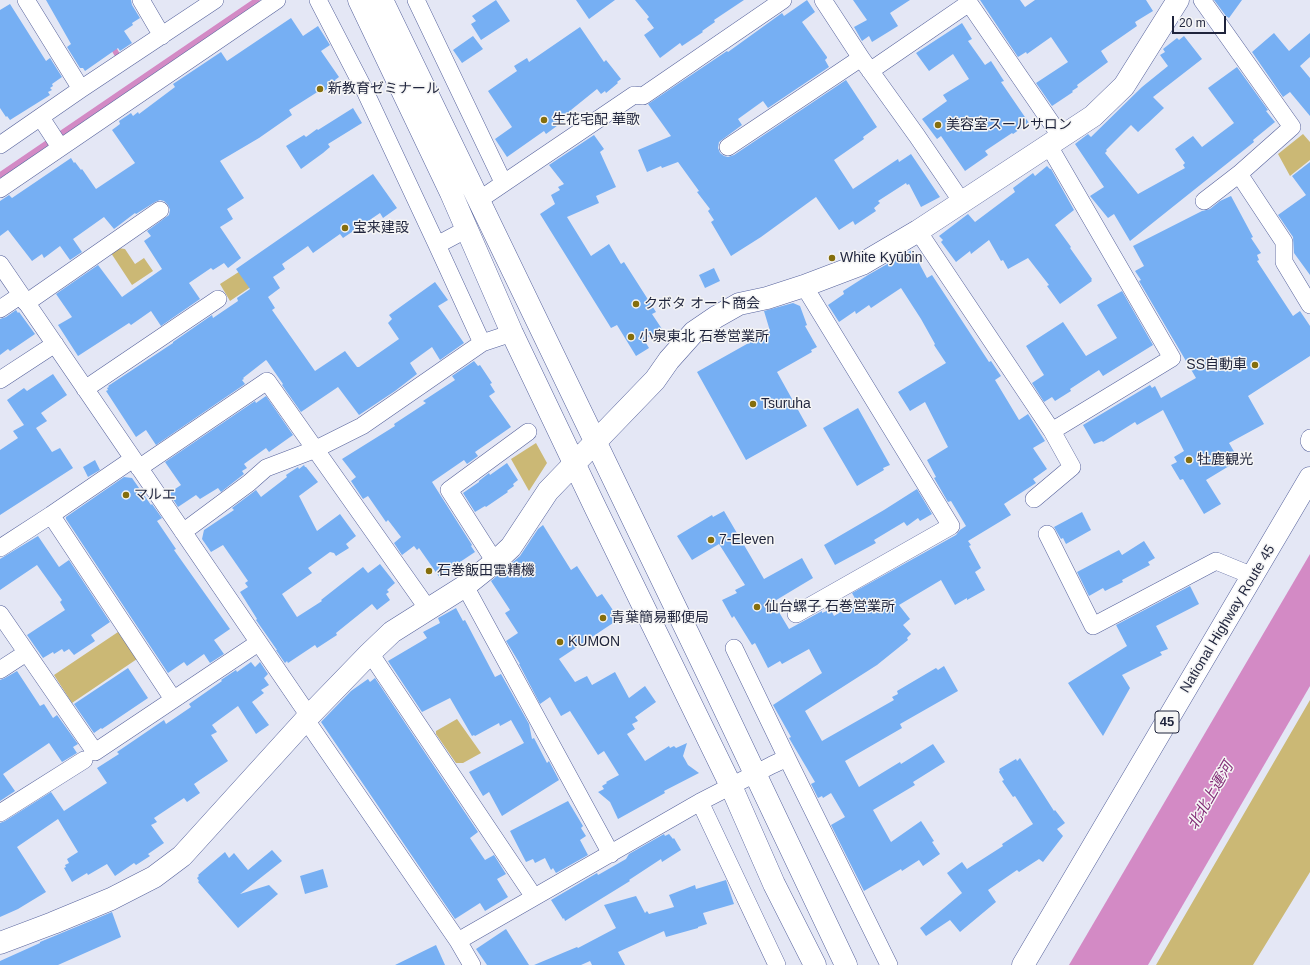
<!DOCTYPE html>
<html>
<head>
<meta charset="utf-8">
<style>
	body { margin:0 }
	#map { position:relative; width:1310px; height:965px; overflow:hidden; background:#e4e7f5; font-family:Arial,sans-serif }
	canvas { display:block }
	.scale { position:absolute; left:1172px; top:16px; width:54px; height:18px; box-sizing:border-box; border:2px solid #1f243c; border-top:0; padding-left:5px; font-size:12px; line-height:14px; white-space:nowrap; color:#1f243c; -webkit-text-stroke:3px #f5f5f5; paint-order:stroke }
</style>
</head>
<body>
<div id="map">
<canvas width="1310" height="965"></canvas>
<div class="scale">20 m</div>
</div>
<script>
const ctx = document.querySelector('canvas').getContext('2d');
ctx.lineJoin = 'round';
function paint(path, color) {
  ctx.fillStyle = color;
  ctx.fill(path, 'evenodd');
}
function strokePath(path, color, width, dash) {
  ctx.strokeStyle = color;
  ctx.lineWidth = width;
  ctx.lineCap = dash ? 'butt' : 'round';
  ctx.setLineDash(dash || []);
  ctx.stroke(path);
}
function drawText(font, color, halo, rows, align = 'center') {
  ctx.font = font + ' Arial,"Noto Sans JP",sans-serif';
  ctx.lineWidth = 3;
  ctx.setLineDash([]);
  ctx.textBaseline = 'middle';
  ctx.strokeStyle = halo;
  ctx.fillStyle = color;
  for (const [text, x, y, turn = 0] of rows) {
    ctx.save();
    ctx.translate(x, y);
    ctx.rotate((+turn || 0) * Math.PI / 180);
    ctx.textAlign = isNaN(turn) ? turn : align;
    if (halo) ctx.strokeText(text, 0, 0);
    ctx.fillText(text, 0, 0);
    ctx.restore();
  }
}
const green = new Path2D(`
	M1303 134 1310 142V160L1290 176 1278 154Z
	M118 248 125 249 135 264 144 258 153 271 132 285 111 253Z
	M248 266 258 282 230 301 220 284Z
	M536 443 547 463 529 491 511 459Z
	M118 632 137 659 72 703 54 675Z
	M1310 700V872L1253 965H1156Z
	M457 719 481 753 463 763H456L436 734V731Z`);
const water = new Path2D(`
	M1310 554V686L1148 965H1069Z`);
const stream = new Path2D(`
	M111 44 118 56
	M0 175 257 0`);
const building = new Path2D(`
	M46 0H131L132 5 140 18 132 23 133 25 124 31 132 43 120 51 118 48 85 71 83 68H80L67 47 71 44Z
	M496 0 510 21 481 40 471 24 476 21 472 16Z
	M576 0H615L589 19Z
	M635 0H744L714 20 715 22 702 31 703 32 682 46 680 43 660 58 644 35 654 28 647 19 649 17Z
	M807 0 815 12 802 22 827 57V58L825 60 829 67 768 108 763 101 738 119 742 125 719 142 718 148 720 153 724 156 728 157 734 155 846 80 877 127 863 137 864 139 834 160 853 189 898 159 899 162 911 154 940 197 921 207 909 184 907 185 906 183 878 201 880 203 874 208 876 211 855 225 853 221 839 230 816 197 761 237 731 256 711 222 714 220 708 211 710 209 697 192 699 191 678 162 662 168 661 166 647 172 638 150 671 136 648 104 727 51 728 52 782 13 784 16Z
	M853 0H910L890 13 898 26 872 42 869 36 862 41 854 27 867 20Z
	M980 0H1020L1025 7 1035 0H1146L1153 11 1135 22 1137 26 1101 51 1108 62 1077 85 1078 87 1072 91 1073 92 1052 106 1036 83 1068 62 1051 37 1027 54 1026 52 1018 57Z
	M1214 0H1242L1229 18 1226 16Z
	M10 4 46 61 50 58 62 77 52 84 53 86 50 88 52 90 48 92 50 95 10 120 7 116 6 117 0 108V10Z
	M291 18 303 36 318 26 330 45 321 51 339 77 335 80 336 83 321 93 319 91 289 110 292 115 259 138 220 161 244 198 227 209 233 219 220 227 241 258 228 268 224 263 213 270 211 268 189 283 200 299 161 326 151 311 131 325 129 323 78 356 58 325 72 317 56 294 98 265 122 297 162 269 144 241 151 236 147 231 169 215 170 210 168 205 164 201 160 200 155 202 136 214 135 213 114 229 104 217 73 239 82 252 70 260 60 246 44 258 42 254 32 261 8 230 0 236V201L9 195 12 198 71 158 74 163 75 162 81 170 82 169 96 189 135 163 112 130 120 124 119 121 131 113 133 116 138 112 139 114 175 87 173 84 221 52 227 61Z
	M962 23 972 39 968 41 985 65 991 61 1004 81 1001 82 1029 123 1013 134 1012 133 985 151 988 155 965 171 941 136 937 139 922 119 947 101 943 95 969 79 953 54 929 71 916 53Z
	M580 27 604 62 606 60 621 79 617 82 618 83 606 93 605 91 601 94 597 89 571 110 572 111 564 118 565 120 546 134 544 131 507 157 495 139 512 127 488 91 517 71 514 66 527 58 529 62Z
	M1274 33 1289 51 1310 33V57L1300 66 1310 78V116L1290 92 1283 97 1252 52Z
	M473 36 483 49 462 63 453 50Z
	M1184 36 1202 59 1153 97 1164 108 1148 123 1138 132 1131 125 1106 150 1107 151 1105 153 1138 194 1185 168 1183 165 1185 163 1175 149 1193 136 1202 147 1234 123 1208 88 1237 67 1268 110 1266 111 1275 122 1253 140 1254 142 1130 241 1114 214 1108 218 1090 196 1104 187 1075 144 1088 134 1091 137 1142 87 1168 66 1160 55 1165 52 1163 49 1177 38 1179 40Z
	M353 108 362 123 328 144 330 147 323 153 301 169 286 146 304 135 306 137 317 129 318 130Z
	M594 135 604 149 600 152 616 187 596 196 599 203 567 217 591 256 609 244 621 264 624 262 656 312 652 314 662 329 644 340 649 348 636 356 617 325 611 328 540 214 555 204 551 195 560 190 558 187 564 184 549 165Z
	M1310 162V275L1294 253 1293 237 1278 215 1306 195 1292 176Z
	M1047 166 1050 169H1051L1074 210 1055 225 1071 247 1070 248 1092 279 1091 280 1092 281 1060 304 1047 286 1049 285 1028 258 1008 269 1003 260 1001 261 989 240 971 254 970 251 956 262 941 242 943 240 939 236 968 214 975 222 1015 192 1013 188 1033 173 1035 176Z
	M373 174 397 208 383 218 380 213 343 238 340 234 313 253 308 246 282 264 285 269 273 277 280 288 268 297 275 308 272 310 315 371 345 351 357 367H359L399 339 388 323 392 319 389 315 435 282 448 300 438 306 464 343 440 360 432 347 410 363 417 374 395 391 359 415 338 387 301 412 282 385 283 384 267 361 266 360 243 378 244 379 242 380 245 384 156 445 146 430 136 437 106 391 108 390 107 388 109 387 108 386 173 343V342L212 315 213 318 238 301 237 298 250 289 236 269Z
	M1231 196 1253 237 1251 238 1261 253 1257 255 1259 260 1257 261 1293 316 1300 311 1310 326V356L1248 396 1264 424 1229 443 1239 460 1206 480 1221 504 1204 514 1183 479 1180 480 1171 465 1177 462 1174 457 1184 451 1163 410 1137 425 1135 422 1103 442 1102 441 1094 444 1083 425 1150 385 1152 388 1155 386 1161 398 1196 378 1139 281 1141 280 1135 271 1144 266 1133 246 1202 211 1210 209 1220 201Z
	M912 250 927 278 932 275 989 362 991 361 1001 376 995 380 1019 420 1028 414 1045 441 1033 448 1047 469 1033 479 1036 483 1004 504 1011 515 968 541 971 545 969 546 981 568 975 572 985 590 967 600V598L955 605 941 580 899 605 910 619 903 625 911 634 907 638 908 640 877 665 805 711 822 741 894 700 892 697 898 694 897 691 936 668 938 670 944 666 958 691 900 724 902 728 845 761 859 787 900 762 901 764 933 744 945 762 913 782 915 785 873 810 891 842 921 821 934 841 932 842 940 854 923 866 919 860 902 871 901 869 864 891 831 825 845 817 831 793 823 798 822 796 818 798 811 784 815 782 789 738 791 737 773 705 822 673 809 649 782 664 780 661 768 668 755 643 752 645 734 616 732 618 722 600 737 593 735 590 745 585 719 544 692 560 677 536 712 515 713 517 724 511 764 579 802 558 813 578 773 602 789 629 822 611V613L829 610 830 611 831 610 834 616 857 602 852 593 956 535 960 530 966 526 951 501 948 502 934 478 936 477 927 460 948 447 925 402 910 411 898 392 946 363 934 345 935 344 921 319 901 288 871 308 869 305 856 314 855 311 839 322 828 305 844 294 843 291 868 275Z
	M714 268 720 281 705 288 699 275Z
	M1122 291 1153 345 1103 376 1099 370 1070 389 1071 391 1055 401 1052 397 1044 402 1032 383 1044 375 1026 346 1063 322 1086 356 1117 338 1097 305Z
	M793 303 800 306 807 325 805 326 817 347 811 350 812 352 777 372 807 426 746 460 697 372 770 331 764 311Z
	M16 310 18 313 19 312 35 334 10 351 8 349 0 355V319L6 317Z
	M474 361 478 366 480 365 492 383 490 384 495 392 489 396 511 427 475 452 478 456 467 464 464 460 432 482 472 545 471 546 475 552 451 568 452 570 440 578 419 548 417 550 414 546 402 555 394 543 401 537 388 520 386 522 368 496 363 499 351 481 356 477 342 459 395 426 394 424 426 403 423 401 455 380 452 376Z
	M53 374 67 395 41 413 47 421 36 428 52 452 60 448 73 468 0 515V450L18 438 13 431 24 425 7 400 24 388 27 391Z
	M266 396 293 435 269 452 266 448 244 464 247 468 242 471 244 474 221 492 218 488 200 499 196 495 178 507 169 493 181 485 165 462 255 401 256 403Z
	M858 408 890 465 883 468 884 470 857 486 823 428Z
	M95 460 100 470 88 477 83 467Z
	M507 463 518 480 513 484 514 486 507 491 508 492 486 507 485 506 475 512 463 493 479 482V481L489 473 490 475Z
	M304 465 305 467H306L318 482 299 496 317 531 340 514 356 536 346 544 349 548 336 556 334 553 330 552 308 568 312 573 282 594 297 617 322 601 321 600 363 567 368 573 380 564 395 583 387 590 389 592 386 594 390 600 377 610 372 604 336 633 337 635 317 648 315 645 288 663 287 661 285 663 276 650H277L256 620 257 619 240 592 248 587 245 583 248 581 223 545 211 552 202 539 204 530 234 510 232 508 256 490 261 497 287 477 286 475 298 467 299 469Z
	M124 477 132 478 151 505 152 504 162 518 157 521 176 549 174 550 230 629 214 640 224 654 210 663 204 654 187 666 184 662 168 673 66 519V517Z
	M917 489 932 514 920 521 918 518 907 526 904 522 874 540 876 543 835 565 824 545 884 510Z
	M1082 512 1091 530 1066 544 1063 538 1061 539 1054 527Z
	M543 525 571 570 577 566 597 597 602 594 619 619 559 659 575 682 587 676 592 685 615 672 629 698 645 686 656 702 635 717 638 721 632 724 635 729 627 734 645 761 669 746 670 748 674 746 676 748 687 743 683 756 688 765 699 773 664 791 665 793 618 819 610 802 598 792 604 789 602 786 607 783 606 782 619 775 604 751 598 755 570 711 561 716 550 697 540 704 519 664H520L506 641 518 633 505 613 510 610 491 581 520 556 538 529Z
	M38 536 59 567 69 560 110 622 91 635 95 641 74 655 69 649 64 652 62 649 54 654 53 652 43 658 27 635 65 610 60 602 62 600 37 565 0 590V559Z
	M1144 541 1155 558 1148 562 1150 565 1122 580 1123 582 1105 591 1103 588 1089 596 1077 572 1119 550 1122 555Z
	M1190 586 1199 604 1156 626 1168 649 1160 652 1162 655 1122 675 1130 688 1103 736 1068 683 1127 646 1116 625Z
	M456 608 463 621 465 620 495 677 501 674 529 724 532 739 534 738 547 763 549 761 559 780 502 816 489 792 483 796 469 772 524 743 511 720 500 726 499 723 475 736 474 735 472 736 450 698 422 712 388 661 427 638 423 632 440 623 438 618Z
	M251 662 255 667 260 662 268 674 264 678 269 685 261 690 264 693 252 702 269 725 256 734 238 706 212 725 217 732 211 735 228 761 194 784 200 793 187 802 184 798 154 818 157 822 151 825 164 843 148 854 150 856 136 865 134 863 115 876 107 864 88 875 87 873 72 882 64 868 66 867 65 865 69 863 67 859 78 852 58 819 17 847 46 892 18 909 0 917V823L5 821 51 792 64 811 107 783 97 768 119 754 117 752 164 720 166 724 191 707 189 704 222 681 221 680 236 670 237 672Z
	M128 668 148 698 102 729 101 728 94 733 74 704Z
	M17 671 40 706 44 704 53 718 57 715 78 744 73 747 77 753 62 762 49 743 3 774 15 791 0 801V680L5 678Z
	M375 678 478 832 470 838 485 860 494 855 506 874 497 879 508 897 485 911 480 903 455 919 321 722 351 691 368 679 370 682Z
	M1020 758 1054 811 1055 810 1065 823 1057 829 1063 836 1043 862 1039 859 1019 872 1017 870 988 890 996 902 960 932 950 920 926 936 920 928 962 893 947 873 962 862 967 869 1003 846 1002 844 1033 824 1015 796 1013 797 1002 781 1004 780 999 772 1000 770 999 769 1016 759 1017 761Z
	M568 801 583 826 581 828 586 836 580 840 588 855 556 873 553 868 551 870 545 858 535 863 533 859 526 862 510 831Z
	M664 834 665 836 669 834 673 839 674 838 681 850 662 862 661 859 629 880 630 881 565 921 564 918 563 919 551 900 597 873 598 875 626 859 629 854Z
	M272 850 282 861 240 894 269 885 278 894 238 928 198 882 199 881 197 878 199 876 198 875 225 852 229 858 234 853 248 870Z
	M323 869 328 887 305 894 300 876Z
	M726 880 734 904 703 913 707 924 698 927V928L666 937 664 931 618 952 625 965H592L590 961 581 965H534L577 947 578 948 616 928 604 905 636 896 645 913 647 911 649 914 674 907 669 895 695 885 696 889Z
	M112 912 121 937 58 965H0V961L40 943V942Z
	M506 929 529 965H487L476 949Z
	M436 945 445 965H395Z`);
const minor = new Path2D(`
	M26 0 81 89
	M141 0 162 36
	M318 0 364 89 437 245 467 229
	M416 0 503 182
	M823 0 861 58 917 136 962 202
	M1202 0 1292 127 1239 174 1204 201
	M870 71 969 3 1061 137
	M41 118 60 147
	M0 145 81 89 215 0
	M1049 146 1172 358 1052 431
	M728 147 861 58
	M1239 174 1284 242V262L1310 305
	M0 189 277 0
	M479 200 634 95 643 96 783 0
	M918 231 1052 431 1072 467 1034 499
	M437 245 482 343
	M0 264 309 716
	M26 303 160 210
	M0 309 21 295
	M0 380 55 344
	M85 389 218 299
	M1310 438 1309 441 1310 443
	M139 468 267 381 428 609
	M51 515 173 699
	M183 532 249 483 266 468 316 449 362 426 482 343 512 333
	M1047 534 1093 626 1216 561 1253 576
	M0 548 51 515 133 459
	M495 562 449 490 528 432
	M465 586 611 854
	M0 614 95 752 258 643
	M796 614 951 526 804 286
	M734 648 787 758
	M370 653 534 897
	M0 670 26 653
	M306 720 458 941 472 965
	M700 802 777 965
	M0 813 84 760
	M458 941 700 802 772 765 787 758 889 965`);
const tertiary = new Path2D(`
	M359 0 451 193 512 333 596 509 731 786 774 884 815 965
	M382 0C537 321 694 642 846 965
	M0 943 53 923 111 899 154 877 182 856 309 716 370 653 392 632 465 586 495 562 511 547 548 491 655 380 669 360 694 332 716 317 739 304 767 298 804 286 862 264 918 231 1093 116 1124 86 1178 0`);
const trunk = new Path2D(`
	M1023 965 1310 478`);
const markers = [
	[320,89,4,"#856e0c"],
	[544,120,4,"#856e0c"],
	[938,125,4,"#856e0c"],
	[345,228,4,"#856e0c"],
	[832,258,4,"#856e0c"],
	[636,304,4,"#856e0c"],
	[631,337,4,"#856e0c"],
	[1255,365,4,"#856e0c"],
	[753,404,4,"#856e0c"],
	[1189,460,4,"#856e0c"],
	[126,495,4,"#856e0c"],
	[711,540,4,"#856e0c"],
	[429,571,4,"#856e0c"],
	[757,607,4,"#856e0c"],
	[603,618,4,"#856e0c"],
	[560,642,4,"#856e0c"]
];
const shields = [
	[1167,722,24]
];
const shieldNames = [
	["45",1167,722]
];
const poiNames = [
	["新教育ゼミナール",328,89],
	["生花宅配 華歌",552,120],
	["美容室スールサロン",946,125],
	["宝来建設",353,228],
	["White Kyūbin",840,258],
	["クボタ オート商会",644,304],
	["小泉東北 石巻営業所",639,337],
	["SS自動車",1247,365,"right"],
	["Tsuruha",761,404],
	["牡鹿観光",1197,460],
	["マルエ",134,495],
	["7-Eleven",719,540],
	["石巻飯田電精機",437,571],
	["仙台螺子 石巻営業所",765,607],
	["青葉簡易郵便局",611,618],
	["KUMON",568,642]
];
const streetNames = [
	["National Highway Route 45",1228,619,-59]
];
const waterNames = [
	["北北上運河",1211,796,-60]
];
paint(green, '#cbb875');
paint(water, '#d38ac5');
strokePath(stream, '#d38ac5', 5.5);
paint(building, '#76aff3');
strokePath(minor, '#56629c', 18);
strokePath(tertiary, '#56629c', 23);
strokePath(trunk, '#56629c', 23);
strokePath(minor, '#fff', 17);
strokePath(tertiary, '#fff', 22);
strokePath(trunk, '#fff', 22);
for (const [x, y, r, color] of markers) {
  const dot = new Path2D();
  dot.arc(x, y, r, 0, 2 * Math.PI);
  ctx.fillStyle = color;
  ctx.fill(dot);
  strokePath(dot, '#f5f5f5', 1.5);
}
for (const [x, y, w] of shields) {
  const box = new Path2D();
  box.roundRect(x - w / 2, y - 11, w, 22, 3);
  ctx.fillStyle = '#f5f5f5';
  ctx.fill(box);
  strokePath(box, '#1f243c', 1);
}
drawText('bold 13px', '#1f243c', null, shieldNames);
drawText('14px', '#1f243c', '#f5f5f5', poiNames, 'left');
drawText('14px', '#1f243c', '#f5f5f5', streetNames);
drawText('italic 15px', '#822d76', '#f5f5f5', waterNames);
</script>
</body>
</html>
